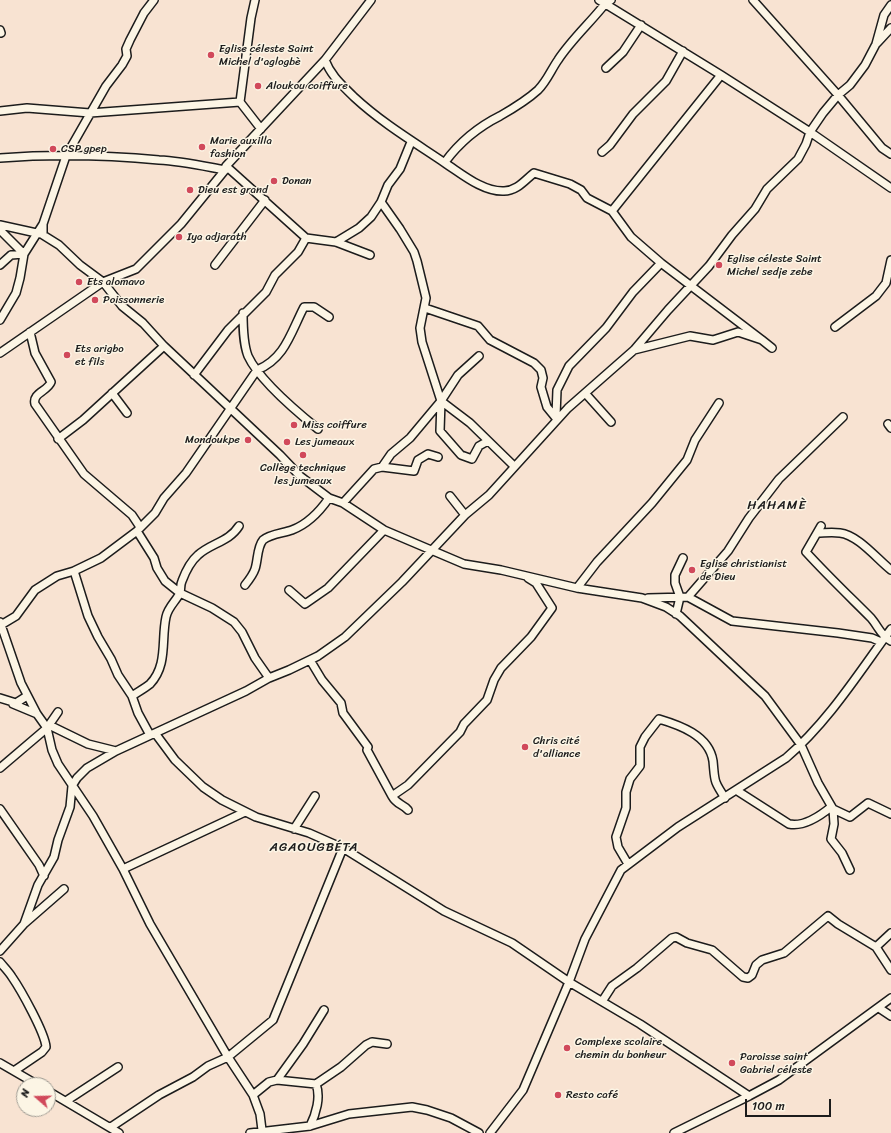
<!DOCTYPE html>
<html>
<head>
<meta charset="utf-8">
<style>
	body { margin:0 }
	#map { position:relative; width:891px; height:1133px; overflow:hidden; background:#f8e3d2; font-family:Sriracha,sans-serif }
	canvas { display:block }
	.north { position:absolute; left:16px; top:1077px; width:40px; height:40px; box-sizing:border-box; background:#fcf5e5; border:1px solid #a29e95; border-radius:50%; rotate:290deg; font-size:11px; font-weight:700; line-height:16px; text-align:center; color:#1c1c1c }
	.north::after { content:''; display:block; margin:auto; width:14px; height:18px; background:#d1495b; clip-path:polygon(50% 0,100% 100%,50% 72%,0 100%) }
	.scale { position:absolute; left:745px; top:1099px; width:86px; height:18px; box-sizing:border-box; border:2px solid #1c1c1c; border-top:0; padding-left:5px; font-size:12px; line-height:14px; white-space:nowrap; color:#1c1c1c; -webkit-text-stroke:3px #fcf5e5; paint-order:stroke }
</style>
</head>
<body>
<div id="map">
<canvas width="891" height="1133"></canvas>
<div class="north">N</div>
<div class="scale">100 m</div>
</div>
<script>
const ctx = document.querySelector('canvas').getContext('2d');
ctx.lineJoin = 'round';
function strokePath(path, color, width, dash) {
  ctx.strokeStyle = color;
  ctx.lineWidth = width;
  ctx.lineCap = dash ? 'butt' : 'round';
  ctx.setLineDash(dash || []);
  ctx.stroke(path);
}
function drawText(font, color, halo, rows, align = 'center') {
  ctx.font = font + ' Sriracha,sans-serif';
  ctx.lineWidth = 3;
  ctx.setLineDash([]);
  ctx.textBaseline = 'middle';
  ctx.strokeStyle = halo;
  ctx.fillStyle = color;
  for (const [text, x, y, turn = 0] of rows) {
    ctx.save();
    ctx.translate(x, y);
    ctx.rotate((+turn || 0) * Math.PI / 180);
    ctx.textAlign = isNaN(turn) ? turn : align;
    if (halo) ctx.strokeText(text, 0, 0);
    ctx.fillText(text, 0, 0);
    ctx.restore();
  }
}
const minor = new Path2D(`
	M255 0 251 18 240 102 261 129
	M599 0 721 75 810 132 891 188
	M753 0 838 95 882 148 891 154
	M0 30 1 33
	M877 43 891 28
	M325 60C331 76 342 85 354 97 382 123 414 142 445 163 462 174 483 192 504 191 517 191 525 180 534 173L570 184 581 190 587 198 612 211 631 237 661 263
	M606 68 623 52 641 25
	M0 111 27 108 90 113 240 102
	M602 152 610 145 633 114 666 81 683 51
	M0 158C52 154 106 155 159 160 181 161 203 166 225 170
	M445 162C459 143 478 127 500 116 514 108 526 101 538 90 547 81 551 70 558 60 571 40 590 23 605 4L611 0
	M226 166 306 238 336 242 370 255
	M612 211 721 75
	M43 224V235L59 245 80 265 103 282 122 306 143 323 164 346 280 455 300 476 329 498 343 503 384 530 464 564 501 570 577 588 642 598 666 607 680 616 765 696 801 745 818 783 833 809 834 824 831 839 842 853 850 870
	M0 225 41 234
	M0 230 24 254 11 255 0 265
	M336 242 359 228 371 217 381 202 388 185 400 169 411 142
	M215 265 265 200
	M425 308 478 326 490 340 534 363 541 370 543 378 541 387 547 407 556 418
	M243 313C243 326 243 343 248 356 259 380 297 412 318 429
	M0 320 16 293 20 278 24 254 43 224 66 156 106 86 122 65 127 56 126 49 130 40 144 13 154 0
	M835 327 876 296 886 283 891 260
	M30 332 35 353 51 382C48 391 32 393 35 404L84 474 132 515 140 527
	M634 350 690 336 713 340 738 332 762 340 772 348
	M0 353 103 282 136 269 181 224 225 170 226 166 325 60 371 0
	M479 356 458 375 441 401 470 423 514 466
	M194 375 228 330 266 292 275 275 298 252 306 238
	M112 393 127 413
	M585 393 611 422
	M441 401 440 431 461 455 472 459 479 446 488 441
	M556 416 557 390 569 366 606 328 633 292 661 263 762 340
	M888 424 891 428
	M58 439 83 420 164 346
	M382 467 414 471 418 460 428 454 438 457
	M450 496 465 515
	M343 503 374 469 382 467 391 454 410 438 441 401 422 342 420 328 426 298 417 261 414 252 400 229 381 202
	M821 526 806 552C827 575 849 596 871 618 878 626 881 636 891 641
	M137 531 155 513 164 498 186 473 257 370C285 359 291 332 304 307H314L329 317
	M817 533C824 533 832 532 840 533 858 535 877 559 891 570
	M74 571 88 616 98 637 111 659 118 675 132 696 138 713 150 735
	M245 585C249 580 253 575 255 569 258 560 257 547 263 540 270 534 284 533 292 530 308 524 320 511 329 498
	M577 588 597 562 652 503 687 460 695 440 719 403
	M289 590 305 604 328 588 384 530
	M688 597 732 621 838 633 872 638 881 642
	M648 598 688 597 728 551 749 518 779 479 843 417
	M676 614 680 597 675 583V575L683 558
	M0 622 21 683 37 714 47 728 52 750 58 764 93 816 123 869 150 924 228 1057 253 1095 260 1114 262 1130
	M1 625 16 616 35 590 57 576 74 571 101 558 137 531 154 558 157 568 165 581 180 593 212 608 234 622 242 632 255 658 269 678
	M310 660 322 680 341 703 343 713 368 747 367 750 392 796C397 805 403 804 408 810
	M132 696C138 692 145 688 150 684 168 665 161 640 166 617 168 607 176 601 180 593 181 590 180 585 182 581 185 573 191 561 198 555 211 543 229 542 239 526
	M0 698 16 703 27 696
	M13 704 37 714
	M49 725 88 744 116 751
	M155 733 175 760 203 787 222 800 256 817 309 833 343 848 444 911 512 943 569 982 640 1024 749 1096
	M0 768 47 728 58 712
	M736 790 789 824C803 827 820 816 831 807
	M392 796 408 785 460 732 464 724 487 700 494 680 501 668 531 637 552 608 536 583 528 578
	M0 809 39 865 44 876
	M833 809 850 817 868 803 891 814
	M294 829 315 796
	M628 864 618 847 616 837 626 808V792L630 779 640 766V747L645 737 659 719C679 725 709 735 713 761 715 781 713 780 725 798
	M123 869 245 812
	M25 923 64 889
	M876 947 891 933
	M0 951 24 924 38 885 54 857 58 840 70 807 72 786 77 778 87 768 116 751 246 691 269 678 289 670 318 656 345 637 402 582 465 515 489 495 568 408 634 350 668 310 709 266 732 235 755 209 767 189 798 159 806 144 810 132 823 113 838 95 850 85 865 65 876 44 884 15 891 5
	M0 962C4 967 9 972 12 977 21 990 45 1033 46 1047L42 1052 14 1071
	M603 1000 612 986 637 968 672 938 676 937 687 943 712 950 743 977 748 978 752 975 756 965 762 960 784 953 828 916 838 924 876 947 891 970
	M879 1008 891 1016
	M0 1063 38 1085
	M277 1080 303 1044 324 1010
	M48 1091 119 1133
	M253 1095 269 1082 277 1080 316 1084 341 1067 366 1045 372 1042 387 1044
	M66 1101 118 1067
	M310 1126C316 1114 321 1097 316 1084
	M111 1127 159 1095 193 1077 208 1066 228 1057 273 1020 343 848
	M250 1133 310 1126 349 1114 412 1107 427 1110 451 1118 479 1133
	M490 1133 523 1090 569 982 585 939 621 870 678 827 786 758C828 722 858 674 891 629
	M674 1133 749 1096 779 1080 891 998`);
const markers = [
	[211,55,4,"#d1495b"],
	[258,86,4,"#d1495b"],
	[202,147,4,"#d1495b"],
	[53,149,4,"#d1495b"],
	[274,181,4,"#d1495b"],
	[190,190,4,"#d1495b"],
	[179,237,4,"#d1495b"],
	[719,265,4,"#d1495b"],
	[79,282,4,"#d1495b"],
	[95,300,4,"#d1495b"],
	[67,355,4,"#d1495b"],
	[294,425,4,"#d1495b"],
	[248,440,4,"#d1495b"],
	[287,442,4,"#d1495b"],
	[303,455,4,"#d1495b"],
	[692,570,4,"#d1495b"],
	[525,747,4,"#d1495b"],
	[567,1048,4,"#d1495b"],
	[732,1063,4,"#d1495b"],
	[558,1095,4,"#d1495b"]
];
const poiNames = [
	["Eglise céleste Saint",219,49],
	["Michel d'aglogbè",219,62],
	["Aloukou coiffure",266,86],
	["Marie auxilla",210,141],
	["fashion",210,154],
	["CSP gpep",61,149],
	["Donan",282,181],
	["Dieu est grand",198,190],
	["Iya adjarath",187,237],
	["Eglise céleste Saint",727,259],
	["Michel sedje zebe",727,272],
	["Ets alomavo",87,282],
	["Poissonnerie",103,300],
	["Ets arigbo",75,349],
	["et fils",75,362],
	["Miss coiffure",302,425],
	["Mondoukpe",240,440,"right"],
	["Les jumeaux",295,442],
	["Collège technique",303,468,"center"],
	["les jumeaux",303,481,"center"],
	["Eglise christianist",700,564],
	["de Dieu",700,577],
	["Chris cité",533,741],
	["d'alliance",533,754],
	["Complexe scolaire",575,1042],
	["chemin du bonheur",575,1055],
	["Paroisse saint",740,1057],
	["Gabriel céleste",740,1070],
	["Resto café",566,1095]
];
const quarterNames = [
	["HAHAMÈ",777,506],
	["AGAOUGBÉTA",314,848]
];
strokePath(minor, '#1c1c1c', 10);
strokePath(minor, '#fcf5e5', 7);
for (const [x, y, r, color] of markers) {
  const dot = new Path2D();
  dot.arc(x, y, r, 0, 2 * Math.PI);
  ctx.fillStyle = color;
  ctx.fill(dot);
  strokePath(dot, '#fcf5e5', 1.5);
}
drawText('11px', '#1c1c1c', '#fcf5e5', poiNames, 'left');
ctx.letterSpacing = '1px';
drawText('13px', '#1c1c1c', '#fcf5e5', quarterNames);
ctx.letterSpacing = '0px';
</script>
</body>
</html>
